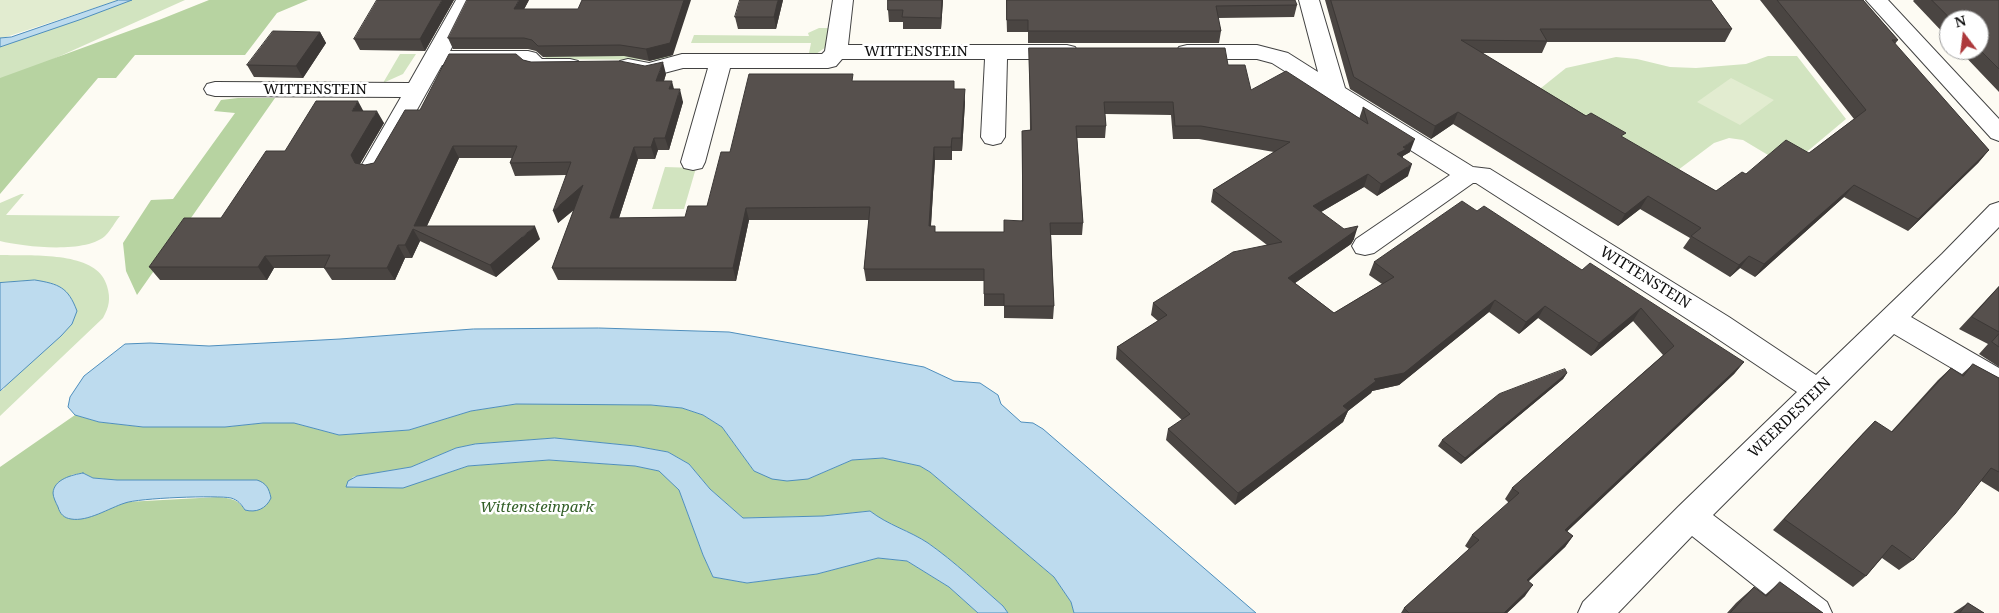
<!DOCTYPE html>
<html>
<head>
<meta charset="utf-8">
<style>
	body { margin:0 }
	#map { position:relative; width:1999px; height:613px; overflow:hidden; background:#fdfbf3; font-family:"Noto Serif",serif }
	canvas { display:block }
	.north { position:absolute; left:1939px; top:10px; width:50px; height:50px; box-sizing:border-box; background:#fff; border:1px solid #9f9f9f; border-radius:50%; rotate:345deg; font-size:14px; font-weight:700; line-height:20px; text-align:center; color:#0f0f0f }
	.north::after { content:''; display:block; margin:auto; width:18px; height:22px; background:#ad393c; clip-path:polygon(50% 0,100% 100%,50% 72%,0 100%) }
</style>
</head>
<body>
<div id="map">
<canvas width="1999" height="613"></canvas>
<div class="north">N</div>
</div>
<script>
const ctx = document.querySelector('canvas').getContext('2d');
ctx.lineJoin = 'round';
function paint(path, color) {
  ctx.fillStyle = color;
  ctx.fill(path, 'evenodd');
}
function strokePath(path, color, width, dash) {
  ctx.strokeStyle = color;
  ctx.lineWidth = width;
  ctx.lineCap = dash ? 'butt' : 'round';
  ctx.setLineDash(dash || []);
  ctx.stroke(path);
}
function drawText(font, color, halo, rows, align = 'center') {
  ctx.font = font + ' "Noto Serif",serif';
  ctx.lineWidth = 5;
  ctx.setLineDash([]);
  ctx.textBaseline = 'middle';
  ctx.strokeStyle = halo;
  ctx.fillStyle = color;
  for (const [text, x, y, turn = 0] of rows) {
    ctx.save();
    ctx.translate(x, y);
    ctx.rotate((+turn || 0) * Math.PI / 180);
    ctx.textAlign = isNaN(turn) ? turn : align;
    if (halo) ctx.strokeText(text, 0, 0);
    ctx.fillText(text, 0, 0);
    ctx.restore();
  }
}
const green = new Path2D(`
	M131 0H185L0 83V47Z
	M819 28H830L826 47 816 54 809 53 811 43H691L694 35 809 36 808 33Z
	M400 54H416L403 74 383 83Z
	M546 56H678L677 60 545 59Z
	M1768 56H1797L1846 119 1797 160 1768 155 1743 140 1729 138 1714 143 1678 170 1536 92 1566 68 1616 57 1637 59 1670 67 1696 68 1746 64Z
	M665 167 696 168 684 209H652Z
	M21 194H24L6 215 120 216C115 222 111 230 106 235 88 254 24 247 0 241V203Z
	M0 255C30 256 98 250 107 286 111 299 109 307 103 318L0 416V391L4 389 35 280 0 283Z`);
const forest = new Path2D(`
	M209 0H308L277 13 245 55H135L116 78H98L0 194V78L159 20Z
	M238 98H275L137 295 126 271 123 243 151 200 173 199 235 113 214 111 221 100Z
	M516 404H601L651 405 682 408 703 415 722 427 754 471 808 479 852 460 883 458 920 466 930 472 1054 577 1071 602 1074 613H1008L1003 606C979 585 955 562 928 543 910 531 888 525 870 511L823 516 743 518 710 489 689 464 668 452 635 446 555 438 475 444 456 448 411 467 357 476 353 477 346 487 402 488 468 466 549 460 635 466 660 471 679 490 703 555 713 577 747 583 817 574 878 558 907 561 949 587 978 613H0V467L75 415 99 422 143 427H225L263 423H294L339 435 409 430 471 411ZM83 473 93 478 116 480H257L245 510C238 499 230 498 218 497L126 502 71 475Z`);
const pitch = new Path2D(`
	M0 0H119L0 39Z
	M1731 78 1774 100 1740 125 1697 102Z`);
const water = new Path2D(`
	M119 0H132L79 20 0 47V38L11 37Z
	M35 280C59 284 68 287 77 311L72 324 61 336 0 391V283Z
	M599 328 729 332 924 367 954 381 980 383 998 395 1001 404 1021 422 1033 423 1043 429 1256 613H1074L1071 602 1054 577 930 472 920 466 883 458 852 460 808 479 787 481 772 479 754 471 722 427 703 415 682 408 651 405 516 404 471 411 409 430 339 435 294 423H263L225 427H143L99 422 75 415 68 407 70 397 84 376 125 344 150 343 209 346 340 339 473 329Z
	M555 438 635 446 668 452 689 464 710 489 743 518 823 516 870 511C888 525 910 531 928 543 955 562 979 585 1003 606L1008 613H978L949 587 907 561 878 558 817 574 747 583 713 577 703 555 679 490 659 471 635 466 549 460 468 466 403 488 346 487 348 481 357 476 411 467 456 448 475 444Z
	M83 473 93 478 117 480H257C266 483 269 488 271 498 266 509 256 513 245 510 241 504 238 500 231 498 218 495 138 498 125 503 109 508 88 522 71 519 64 518 60 514 58 507 56 503 53 497 53 493 54 479 72 475 83 473Z`);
const minor = new Path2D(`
	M456 0H476L450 51H528L536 53 542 59H570L578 61 581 66 578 71C568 73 537 76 528 71 526 69 524 67 522 65H442L381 174 372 176 363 174 360 168 401 97 215 96 207 94 204 89 207 84 215 82 409 83Z
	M833 0H853L848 45H1067L1075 47 1078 52 1075 57 1067 59H1007L1005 137 1001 143 993 145 985 143 981 137 985 59H842L836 66 828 68H730L705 162 702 168 693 170 684 168 681 162 708 68H683L649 77 620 71 617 66 620 61 628 59 649 63 682 54H822L825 51Z
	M1299 0H1319L1345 88 1473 167 1490 169 1729 317 1816 375 1942 254 1990 205 1999 202V227L1911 317 1999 368V394L1989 390 1894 334 1713 515 1827 602 1832 613H1789L1692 536 1618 613H1578L1583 602 1679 506 1797 392 1709 333 1476 183H1473L1374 253 1365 255 1356 253 1352 246 1356 239 1450 175 1272 63 1257 59H1187L1179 57 1176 52 1179 47 1187 45H1257L1288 53 1318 72Z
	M1866 0H1888L1999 119V141L1991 138Z`);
const wall = new Path2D(`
	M454 0 425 51 360 50 354 39Z
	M529 0 524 9 673 55 649 61 624 56 543 57 536 51 528 49H453L448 38Z
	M783 0 776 29H738L735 17Z
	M943 0 941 29H903V22H889L888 10Z
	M1006 0 1297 5 1294 17 1218 18 1221 31 1219 43H1028V32H1007Z
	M1325 0H1711L1732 29 1725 42H1547L1542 53H1482L1623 138 1716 191 1746 174 1809 153 1854 119 1760 0H1863L1898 40 1895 44 1989 150 1978 163 1908 231 1844 197 1755 277 1740 268 1730 277 1683 248 1690 238 1640 209 1618 226 1453 124 1431 139 1350 89Z
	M1914 0H1999V92L1959 50H1979V20H1949V39L1913 1Z
	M320 32 326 43 303 78 254 77 247 65Z
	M1029 48 1228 65 1251 90 1359 119 1363 107 1410 152 1403 156V158L1408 176 1377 196 1364 187 1321 212 1354 239 1351 244 1295 283 1334 313 1382 284 1369 275 1374 262 1477 211 1744 362 1734 374 1567 531 1573 536 1565 547 1529 581 1525 596 1507 613H1401L1404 608 1469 549 1465 546 1472 535 1509 503 1505 499 1512 488 1663 355 1633 321 1591 356 1538 318 1519 334 1489 312 1399 385 1372 391 1371 393 1348 411 1343 422 1235 505 1166 440 1168 429 1182 420 1116 359 1117 347 1158 321 1151 315 1153 303 1267 245 1211 202 1213 190 1274 152 1199 139H1173L1171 115 1105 114 1106 126 1105 138H1077L1083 223 1082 235H1051L1054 306 1053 319 1004 318V306H984V281H866L864 269 869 220H749L736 281 558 280 552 268 574 210 558 223 566 175 515 176 510 163 512 158H459L427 226 540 239 496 277 420 241 412 258H405L395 280H332L324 268H274L267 280H160L149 267 221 218 285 151 363 111 384 123 360 164 365 165 374 163 420 110 523 60 531 62 666 74 664 81 674 89 683 102 669 150H658L655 159H638L619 218 685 217 707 206 730 152 854 81 955 89 965 102 962 151H952V160H935L931 226 935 232H1004L1022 220V131L1030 130Z
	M1999 286V367L1979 354 1988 344 1959 329Z
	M1973 364 1999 378V492L1981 481 1913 560 1899 570 1882 558 1866 576 1853 587 1773 530 1863 433 1875 421 1891 432 1938 380 1951 368 1961 375Z
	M1567 373 1563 379 1461 464 1438 446 1442 440Z
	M1780 582 1823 613H1727L1736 603 1754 587 1765 595Z
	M1968 603 1984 613H1953Z`);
const shadedWall = new Path2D(`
	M442 0H454L425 51 420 39Z
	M519 0H529L518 21 514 9Z
	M684 0H691L673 55 649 61 646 49Z
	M778 0H783L776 29 774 17Z
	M942 0H943L941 29V18Z
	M320 32 326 43 303 78 296 66Z
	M663 62 666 74 660 93 656 81Z
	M672 81 675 93 669 89Z
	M680 89 683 102 669 150 665 138Z
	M965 89V102L962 151 961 138Z
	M358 101 365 114 352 111Z
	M377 111 384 123 358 167 355 163 351 155Z
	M1458 112 1453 124 1431 139 1435 126Z
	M654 138 658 150 655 159 651 147Z
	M952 138V160L951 147Z
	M1415 139 1410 152 1403 156 1401 161 1397 154 1403 147Z
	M453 146 459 158 423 234 414 226Z
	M634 147 638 159 615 230 610 218Z
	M934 147 935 160 930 239 929 226Z
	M1989 150 1978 163 1908 231 1918 219Z
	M1412 164 1408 176 1377 196 1381 184Z
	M1368 174 1364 187 1309 219 1313 206Z
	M583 185 587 198 558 223 553 211Z
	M1854 185 1844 197 1755 277 1764 264Z
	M1648 196 1640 209 1618 226 1625 214Z
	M746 208 749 220 736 281 733 268Z
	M535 226 540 239 496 277 490 265Z
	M1358 226 1354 239 1351 244 1285 290 1288 278Z
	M413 229 420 241 412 258 405 245Z
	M398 245 405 258 395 280 387 268Z
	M265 256 274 268 267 280 258 267Z
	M1749 256 1740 268 1730 277 1739 265Z
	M1495 300 1489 312 1399 385 1372 391 1371 393 1348 411 1343 422 1235 505 1238 493 1343 406 1374 379Z
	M1545 306 1538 318 1519 334 1526 322Z
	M1641 308 1633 321 1591 356 1599 343Z
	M1744 362 1734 374 1557 541 1565 530Z
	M1567 373 1563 379 1461 464 1465 458Z
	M1573 536 1565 547 1519 590 1527 580Z
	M1533 585 1525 596 1507 613H1504Z`);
const building = new Path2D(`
	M377 0H442L420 39H354Z
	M467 0H519L514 9H578L582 0H684L670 43 646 49 620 45 538 46 532 40 524 38H448Z
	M740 0H778L774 17H735Z
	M888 0H942L941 18 902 17 903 10H888Z
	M1007 0H1295L1297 5 1216 6 1221 31H1028V20H1007Z
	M1331 0H1711L1732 29H1540L1547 41 1461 40 1586 116 1591 113 1626 133 1621 136 1716 191 1742 172 1746 174 1786 140 1809 153 1866 110 1777 0H1863L1898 40H1892L1989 150 1918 219 1854 185 1764 264 1749 256 1739 265 1691 236 1701 228 1648 196 1625 214 1458 112 1435 126 1354 77Z
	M1932 0H1999V69L1979 49V20H1952Z
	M273 31 320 32 296 66 247 65Z
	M1029 48H1225L1228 65H1245L1251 90 1286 71 1368 124 1363 107 1415 139 1403 147 1406 149 1397 154 1412 164 1381 184 1368 174 1313 206 1344 229 1358 226 1355 231 1288 278 1334 313 1394 277 1374 262 1462 201 1477 211 1484 206 1582 270 1590 263 1744 362 1565 530 1573 536 1527 580 1533 585 1504 613H1409L1404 608 1479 540 1472 535 1519 493 1512 488 1674 346 1641 308 1599 343 1545 306 1526 322 1495 300 1404 373 1374 379 1376 381 1343 406 1348 410 1238 493 1168 429 1190 414 1117 347 1167 315 1153 303 1233 252 1282 242 1213 190 1290 142 1201 126H1175L1173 102H1104L1106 126H1076L1083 223H1050L1054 306H1004V294H984V269H864L870 207 746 208 733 268H552L583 185 553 211 571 162 510 163 517 146H453L414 226H535L490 265 413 229 405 245H398L387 268H324L330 255 265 256 258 267H149L184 218H221L266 151H285L316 101H358L352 111H377L351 155 355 163 365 165 374 163 405 110H420L449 54H516L523 60 531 62 620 61 645 66 663 62 656 81H672L669 89H680L665 138H654L651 147H634L610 218 685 217 688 206H707L721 152H730L749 74H853L852 81H954V89H965L961 138H952L951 147H934L929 226H935V232H1004V220L1023 221 1022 131 1031 130Z
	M1999 287V332L1972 317Z
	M1999 334V347L1992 342Z
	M1973 364 1999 378V472L1991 468 1955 514 1913 560 1892 545 1866 576 1784 519 1875 421 1892 432 1951 368 1963 376Z
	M1565 369 1567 373 1465 458 1442 440 1499 394Z
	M1780 582 1823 613H1730L1754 587 1766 596Z
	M1968 603 1984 613H1960Z`);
const streetNames = [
	["WITTENSTEIN",916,52],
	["WITTENSTEIN",315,90],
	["WITTENSTEIN",1645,278,32],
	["WEERDESTEIN",1790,418,-44]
];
const parkNames = [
	["Wittensteinpark",537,508]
];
paint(green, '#d2e4c0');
paint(forest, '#b7d3a1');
paint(pitch, '#e2ecd0');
paint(water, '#bddbee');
strokePath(water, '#4e8ebc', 1);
strokePath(minor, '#424242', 2);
paint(minor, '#fff');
paint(wall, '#4a4542');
paint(shadedWall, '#3c3836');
paint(building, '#56504d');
strokePath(building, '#3c3836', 1);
drawText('15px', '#0f0f0f', '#fff', streetNames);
drawText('italic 15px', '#325f27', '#fff', parkNames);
</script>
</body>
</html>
